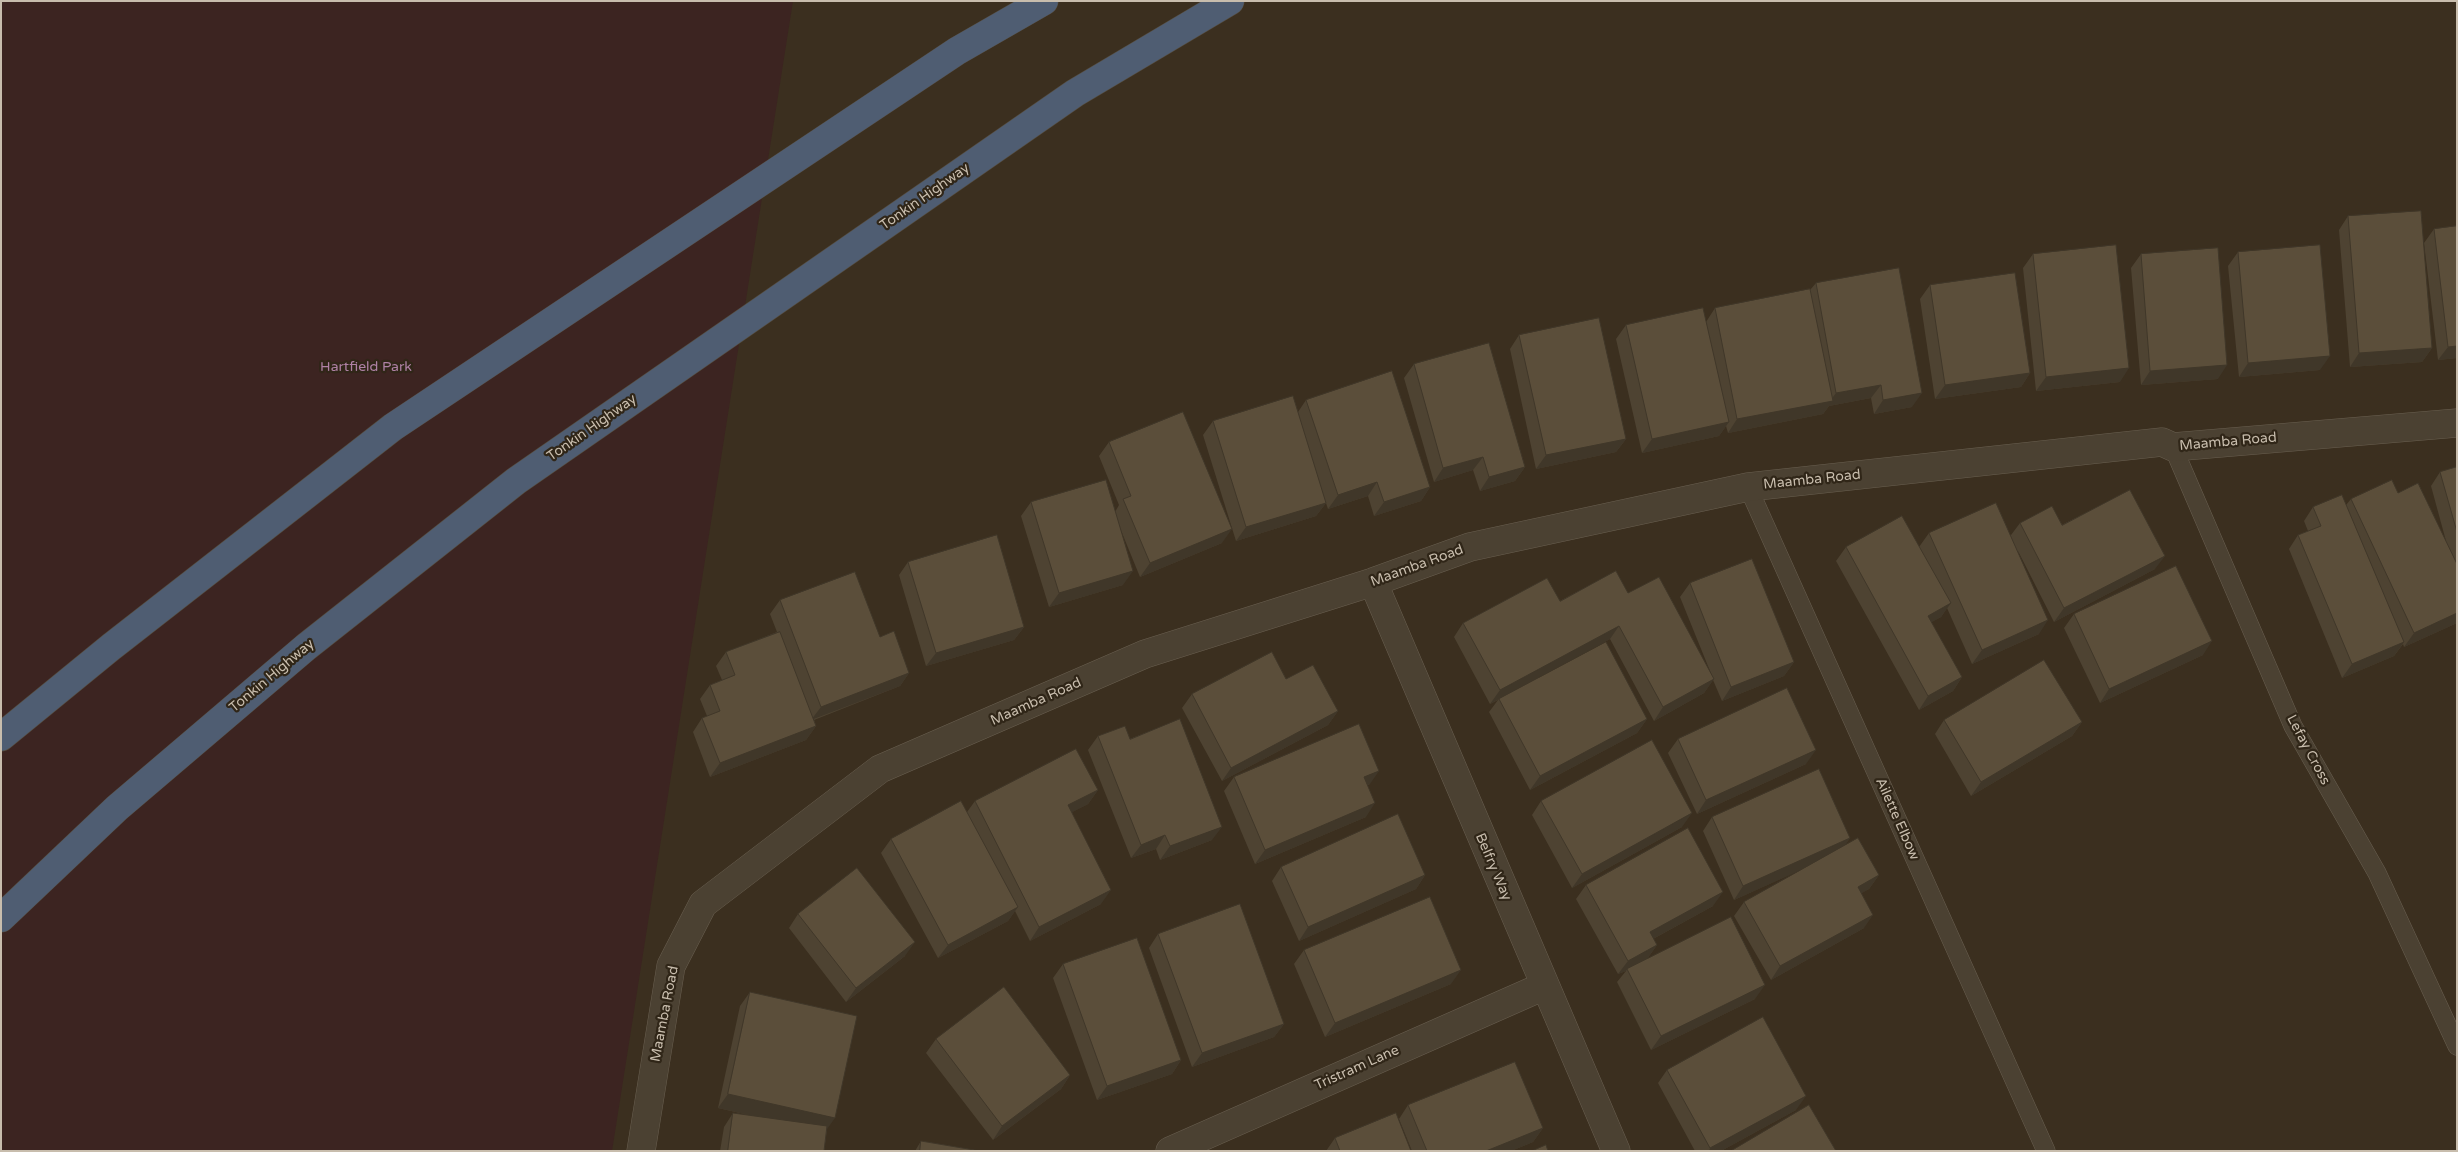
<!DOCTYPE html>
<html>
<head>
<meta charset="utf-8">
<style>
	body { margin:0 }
	#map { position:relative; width:2458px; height:1152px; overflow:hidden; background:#3b2f1f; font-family:"Varela Round",sans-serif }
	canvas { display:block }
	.frame { position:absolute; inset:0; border:2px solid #c8bdad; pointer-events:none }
</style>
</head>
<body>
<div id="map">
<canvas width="2458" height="1152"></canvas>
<div class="frame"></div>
</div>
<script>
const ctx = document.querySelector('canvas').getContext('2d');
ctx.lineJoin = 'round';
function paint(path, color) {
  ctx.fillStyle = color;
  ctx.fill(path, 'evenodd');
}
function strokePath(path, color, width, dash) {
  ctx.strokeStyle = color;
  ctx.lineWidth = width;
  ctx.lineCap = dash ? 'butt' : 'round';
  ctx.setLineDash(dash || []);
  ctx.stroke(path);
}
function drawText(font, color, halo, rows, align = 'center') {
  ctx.font = font + ' "Varela Round",sans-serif';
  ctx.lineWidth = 4.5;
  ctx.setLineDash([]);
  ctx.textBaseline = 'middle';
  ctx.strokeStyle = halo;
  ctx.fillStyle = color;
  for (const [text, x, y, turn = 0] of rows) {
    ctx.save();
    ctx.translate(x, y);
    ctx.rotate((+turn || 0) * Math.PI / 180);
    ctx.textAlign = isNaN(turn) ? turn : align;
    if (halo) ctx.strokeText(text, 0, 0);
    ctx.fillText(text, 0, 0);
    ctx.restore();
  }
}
const green = new Path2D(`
	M1 1H793L612 1151H1Z`);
const lane = new Path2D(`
	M2173 447 2293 726 2377 873 2457 1046
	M1748 487 2046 1151`);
const street = new Path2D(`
	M1373 582 1616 1151
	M641 1151 671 966 703 904 880 769 1145 654 1373 582 1470 547 1748 487 2162 442 2173 447 2457 423
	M1170 1151 1544 986`);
const highway = new Path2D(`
	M1 737 111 647 393 427 957 51 1044 1
	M1 918 117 808 306 647 516 481 1075 93 1230 1`);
const wall = new Path2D(`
	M2348 216 2432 348 2422 362 2350 367 2339 230Z
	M2434 229 2457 358 2438 360 2424 243Z
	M2238 252 2320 370 2239 377 2228 266Z
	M2033 254 2120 382 2036 391 2023 268Z
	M2141 254 2218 379 2141 385 2131 268Z
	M1816 283 1912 407 1874 414 1871 398 1829 406 1823 414 1728 433 1726 426 1719 436 1642 453 1616 339 1626 325 1706 322 1715 308 1810 290Z
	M1930 285 2030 373 2021 387 1935 399 1920 299Z
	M1519 335 1626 439 1616 452 1536 469 1510 349Z
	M1414 364 1525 467 1515 481 1480 491 1473 470 1434 482 1404 378Z
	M1306 400 1430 487 1421 501 1374 516 1368 496 1328 509 1326 503 1316 516 1236 541 1203 435 1213 421 1298 412Z
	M1109 442 1222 543 1140 577 1120 528 1123 585 1049 607 1021 516 1031 502 1115 512 1119 505 1099 456Z
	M2457 467V561L2456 562 2457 564V623L2404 647 2403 644 2394 656 2342 678 2289 549 2298 535 2308 531 2304 521 2313 507 2346 505 2351 499 2398 493 2446 541 2431 486 2440 472Z
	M2020 523 2062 525 2155 569 2054 622 2018 551 2039 634 1972 664 1947 608 1941 617 1931 622 1962 677 1953 691 1919 710 1836 561 1846 547H1919L1929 533 2011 535Z
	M908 562 1024 627 1014 640 926 666 899 575Z
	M1690 583 1794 662 1784 676 1722 701 1713 680 1704 693 1654 721 1610 639 1538 678 1647 719 1637 733 1530 790 1489 712 1498 700 1490 704 1454 637 1463 623 1560 601 1628 593 1712 676 1680 597Z
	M780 600 880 637 909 673 900 686 814 720 816 726 806 740 710 777 693 732 702 718 707 716 700 699 710 685 722 680 716 666 726 652 777 632 770 614Z
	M2074 614 2203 655 2100 703 2064 628Z
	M1286 679 1338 711 1328 725 1222 781 1182 708 1192 694Z
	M1944 720 2082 722 2072 736 1971 796 1935 734Z
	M1098 736 1130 739 1212 840 1160 860 1156 849 1131 858 1088 750Z
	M1678 739 1806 764 1697 814 1668 753Z
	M1234 777 1370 784 1368 785 1366 817 1255 864 1224 791Z
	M1098 790 1088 804 1072 812 1101 904 1030 941 1015 911 1008 921 938 958 881 853 891 839 967 812 975 801Z
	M1541 801 1682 827 1572 888 1532 815Z
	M1712 817 1850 838 1844 846 1879 875 1869 889 1861 893 1864 928 1771 980 1734 916 1744 902 1809 866 1734 900 1703 831Z
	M1281 867 1425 875 1416 889 1299 941 1272 881Z
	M1586 885 1713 906 1653 939 1657 945 1647 959 1755 999 1651 1050 1617 982 1626 971 1618 974 1576 899Z
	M798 914 905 956 846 1002 789 928Z
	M1158 934 1284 1024 1274 1037 1192 1067 1149 948Z
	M1304 950 1451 984 1325 1037 1294 964Z
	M1063 964 1181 1060 1172 1074 1097 1100 1053 978Z
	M750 992 827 1129 824 1151H720L724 1127 733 1113 753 1116 718 1108 740 1006Z
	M936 1039 1070 1075 1061 1089 993 1140 926 1053Z
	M1667 1070 1796 1110 1721 1151H1695L1658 1083Z
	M1408 1105 1543 1128 1533 1142 1511 1151H1412L1399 1119Z
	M1335 1138 1411 1151H1326Z
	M921 1141 980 1151H915Z`);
const shadedWall = new Path2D(`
	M2457 346V358L2438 360 2448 347Z
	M2432 348 2422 362 2350 367 2359 353Z
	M2330 356 2320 370 2239 377 2248 363Z
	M2227 365 2218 379 2141 385 2150 371Z
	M2129 368 2120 382 2036 391 2046 377Z
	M2030 373 2021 387 1935 399 1945 385Z
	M1881 385 1871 398 1829 406 1823 414 1728 433 1737 419 1830 401 1836 393Z
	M1922 393 1912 407 1874 414 1883 400Z
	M1729 422 1719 436 1642 453 1652 439Z
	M1626 439 1616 452 1536 469 1546 455Z
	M1483 457 1473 470 1434 482 1443 468Z
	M1525 467 1515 481 1480 491 1489 477Z
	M1377 482 1368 496 1328 509 1338 495Z
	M1430 487 1421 501 1374 516 1384 502Z
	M1326 503 1316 516 1236 541 1246 527Z
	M1232 529 1222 543 1140 577 1150 563Z
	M2165 556 2155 569 2054 622 2064 608Z
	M1133 571 1123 585 1049 607 1059 593Z
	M1951 603 1941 617 1918 630 1928 616Z
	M2457 613V623L2404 647 2414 633Z
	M2048 620 2039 634 1972 664 1982 650Z
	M1619 626 1610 639 1490 704 1500 690Z
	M1024 627 1014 640 926 666 936 653Z
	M2212 641 2203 655 2100 703 2109 689Z
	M2404 642 2394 656 2342 678 2352 664Z
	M1794 662 1784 676 1722 701 1731 687Z
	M909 673 900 686 811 720 821 707Z
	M1962 677 1953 691 1919 710 1928 696Z
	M1714 679 1704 693 1654 721 1663 707Z
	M1338 711 1328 725 1222 781 1231 768Z
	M1647 719 1637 733 1530 790 1540 776Z
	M2082 722 2072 736 1971 796 1981 782Z
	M816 726 806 740 710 777 720 763Z
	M1816 750 1806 764 1697 814 1706 800Z
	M1379 771 1370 784 1354 791 1364 777Z
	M1098 790 1088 804 1059 819 1068 805Z
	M1375 803 1366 817 1255 864 1265 850Z
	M1692 813 1682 827 1572 888 1582 874Z
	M1222 827 1212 840 1160 860 1170 846Z
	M1165 835 1156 849 1131 858 1141 845Z
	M1850 838 1841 852 1734 900 1743 886Z
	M1425 875 1416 889 1299 941 1308 927Z
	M1879 875 1869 889 1848 901 1858 887Z
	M1111 890 1101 904 1030 941 1039 927Z
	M1723 892 1713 906 1640 946 1650 932Z
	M1018 907 1008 921 938 958 948 945Z
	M1873 915 1864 928 1771 980 1780 966Z
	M915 942 905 956 846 1002 856 988Z
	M1657 945 1647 959 1627 969 1626 971 1618 974 1628 961Z
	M1461 970 1451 984 1325 1037 1335 1023Z
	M1765 985 1755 999 1651 1050 1661 1036Z
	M1284 1024 1274 1037 1192 1067 1202 1053Z
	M1181 1060 1172 1074 1097 1100 1107 1086Z
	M1070 1075 1061 1089 993 1140 1002 1126Z
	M728 1094 835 1118 825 1132 718 1108Z
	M1806 1096 1796 1110 1721 1151H1709L1710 1148Z
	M1543 1128 1533 1142 1511 1151H1486Z`);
const building = new Path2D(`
	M2421 211 2432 348 2359 353 2348 216Z
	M2457 226V346L2448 347 2434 229Z
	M2116 245 2129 368 2046 377 2033 254Z
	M2320 245 2330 356 2248 363 2238 252Z
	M2218 248 2227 365 2150 371 2141 254Z
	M1899 268 1922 393 1883 400 1881 385 1836 393 1816 283Z
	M2015 273 2030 373 1945 385 1930 285Z
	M1810 289 1833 401 1737 419 1715 308Z
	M1703 308 1729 422 1652 439 1626 325Z
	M1599 318 1626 439 1546 455 1519 335Z
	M1489 343 1525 467 1489 477 1483 457 1443 468 1414 364Z
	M1392 371 1430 487 1384 502 1377 482 1338 495 1306 400Z
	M1293 396 1326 503 1246 527 1213 421Z
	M1183 412 1232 529 1150 563 1123 499 1131 496 1109 442Z
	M2457 467V532L2440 472Z
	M1106 480 1133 571 1059 593 1031 502Z
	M2392 480 2398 493 2418 483 2457 564V613L2414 633 2351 499Z
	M2130 490 2165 556 2064 608 2020 523 2052 506 2062 525Z
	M2342 495 2404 642 2352 664 2298 535 2321 526 2313 507Z
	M1996 503 2048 620 1982 650 1929 533Z
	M1902 516 1951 603 1928 616 1962 677 1928 696 1846 547Z
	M997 535 1024 627 936 653 908 562Z
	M1752 559 1794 662 1731 687 1690 583Z
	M2176 566 2212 641 2109 689 2074 614Z
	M1616 571 1628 593 1659 577 1714 679 1663 707 1619 626 1500 690 1463 623 1547 578 1560 601Z
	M855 572 880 637 894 631 909 673 821 707 780 600Z
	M780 632 816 726 720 763 702 718 720 711 710 685 735 675 726 652Z
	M1606 642 1647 719 1540 776 1499 699Z
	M1272 652 1286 679 1313 665 1338 711 1231 768 1192 694Z
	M2044 660 2082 722 1981 782 1944 720Z
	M1787 688 1816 750 1706 800 1678 739Z
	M1180 719 1222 827 1170 846 1165 835 1141 845 1098 736 1125 726 1130 739Z
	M1359 724 1379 771 1364 777 1375 803 1265 850 1234 777Z
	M1652 740 1692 813 1582 874 1541 801Z
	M1076 749 1098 790 1068 805 1111 890 1039 927 975 801Z
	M1819 769 1850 838 1743 886 1712 817Z
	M961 801 1018 907 948 945 891 839Z
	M1398 814 1425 875 1308 927 1281 867Z
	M1688 828 1723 892 1650 932 1657 945 1628 961 1586 885Z
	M1858 838 1879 875 1858 887 1873 915 1780 966 1744 902Z
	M857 868 915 942 856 988 798 914Z
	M1430 897 1461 970 1335 1023 1304 950Z
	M1240 904 1284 1024 1202 1053 1158 934Z
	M1731 917 1765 985 1661 1036 1627 969Z
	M1137 938 1181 1060 1107 1086 1063 964Z
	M1004 987 1070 1075 1002 1126 936 1039Z
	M750 992 857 1016 835 1118 728 1094Z
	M1763 1017 1806 1096 1710 1148 1667 1070Z
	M1515 1062 1543 1128 1486 1151H1427L1408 1105Z
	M1809 1105 1836 1151H1731Z
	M733 1113 827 1126 824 1151H728Z
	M1396 1113 1411 1151H1340L1335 1138Z
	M921 1141 980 1151H920Z
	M1546 1145 1548 1151H1532Z`);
const streetNames = [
	["Tonkin Highway",925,197,-35],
	["Tonkin Highway",592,428,-35],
	["Maamba Road",2228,442,-5],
	["Maamba Road",1812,480,-6],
	["Maamba Road",1417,566,-20],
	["Tonkin Highway",272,676,-40],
	["Maamba Road",1036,702,-24],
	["Lefay Cross",2308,750,62],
	["Ailette Elbow",1897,819,66],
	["Belfry Way",1493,867,67],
	["Maamba Road",665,1014,-79],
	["Tristram Lane",1357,1068,-24]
];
const parkNames = [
	["Hartfield Park",366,367]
];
paint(green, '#3c2421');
strokePath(lane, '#695f50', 19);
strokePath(street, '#695f50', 29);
strokePath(highway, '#564c3d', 29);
strokePath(lane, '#4b4132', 18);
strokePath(street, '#4b4132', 28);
strokePath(highway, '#4f5d72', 28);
paint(wall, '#4e4332');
paint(shadedWall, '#403729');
paint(building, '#5b4e3a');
strokePath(building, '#403729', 1);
drawText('14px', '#c8bdad', '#302618', streetNames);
drawText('14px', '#af81a5', '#302618', parkNames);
</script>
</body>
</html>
